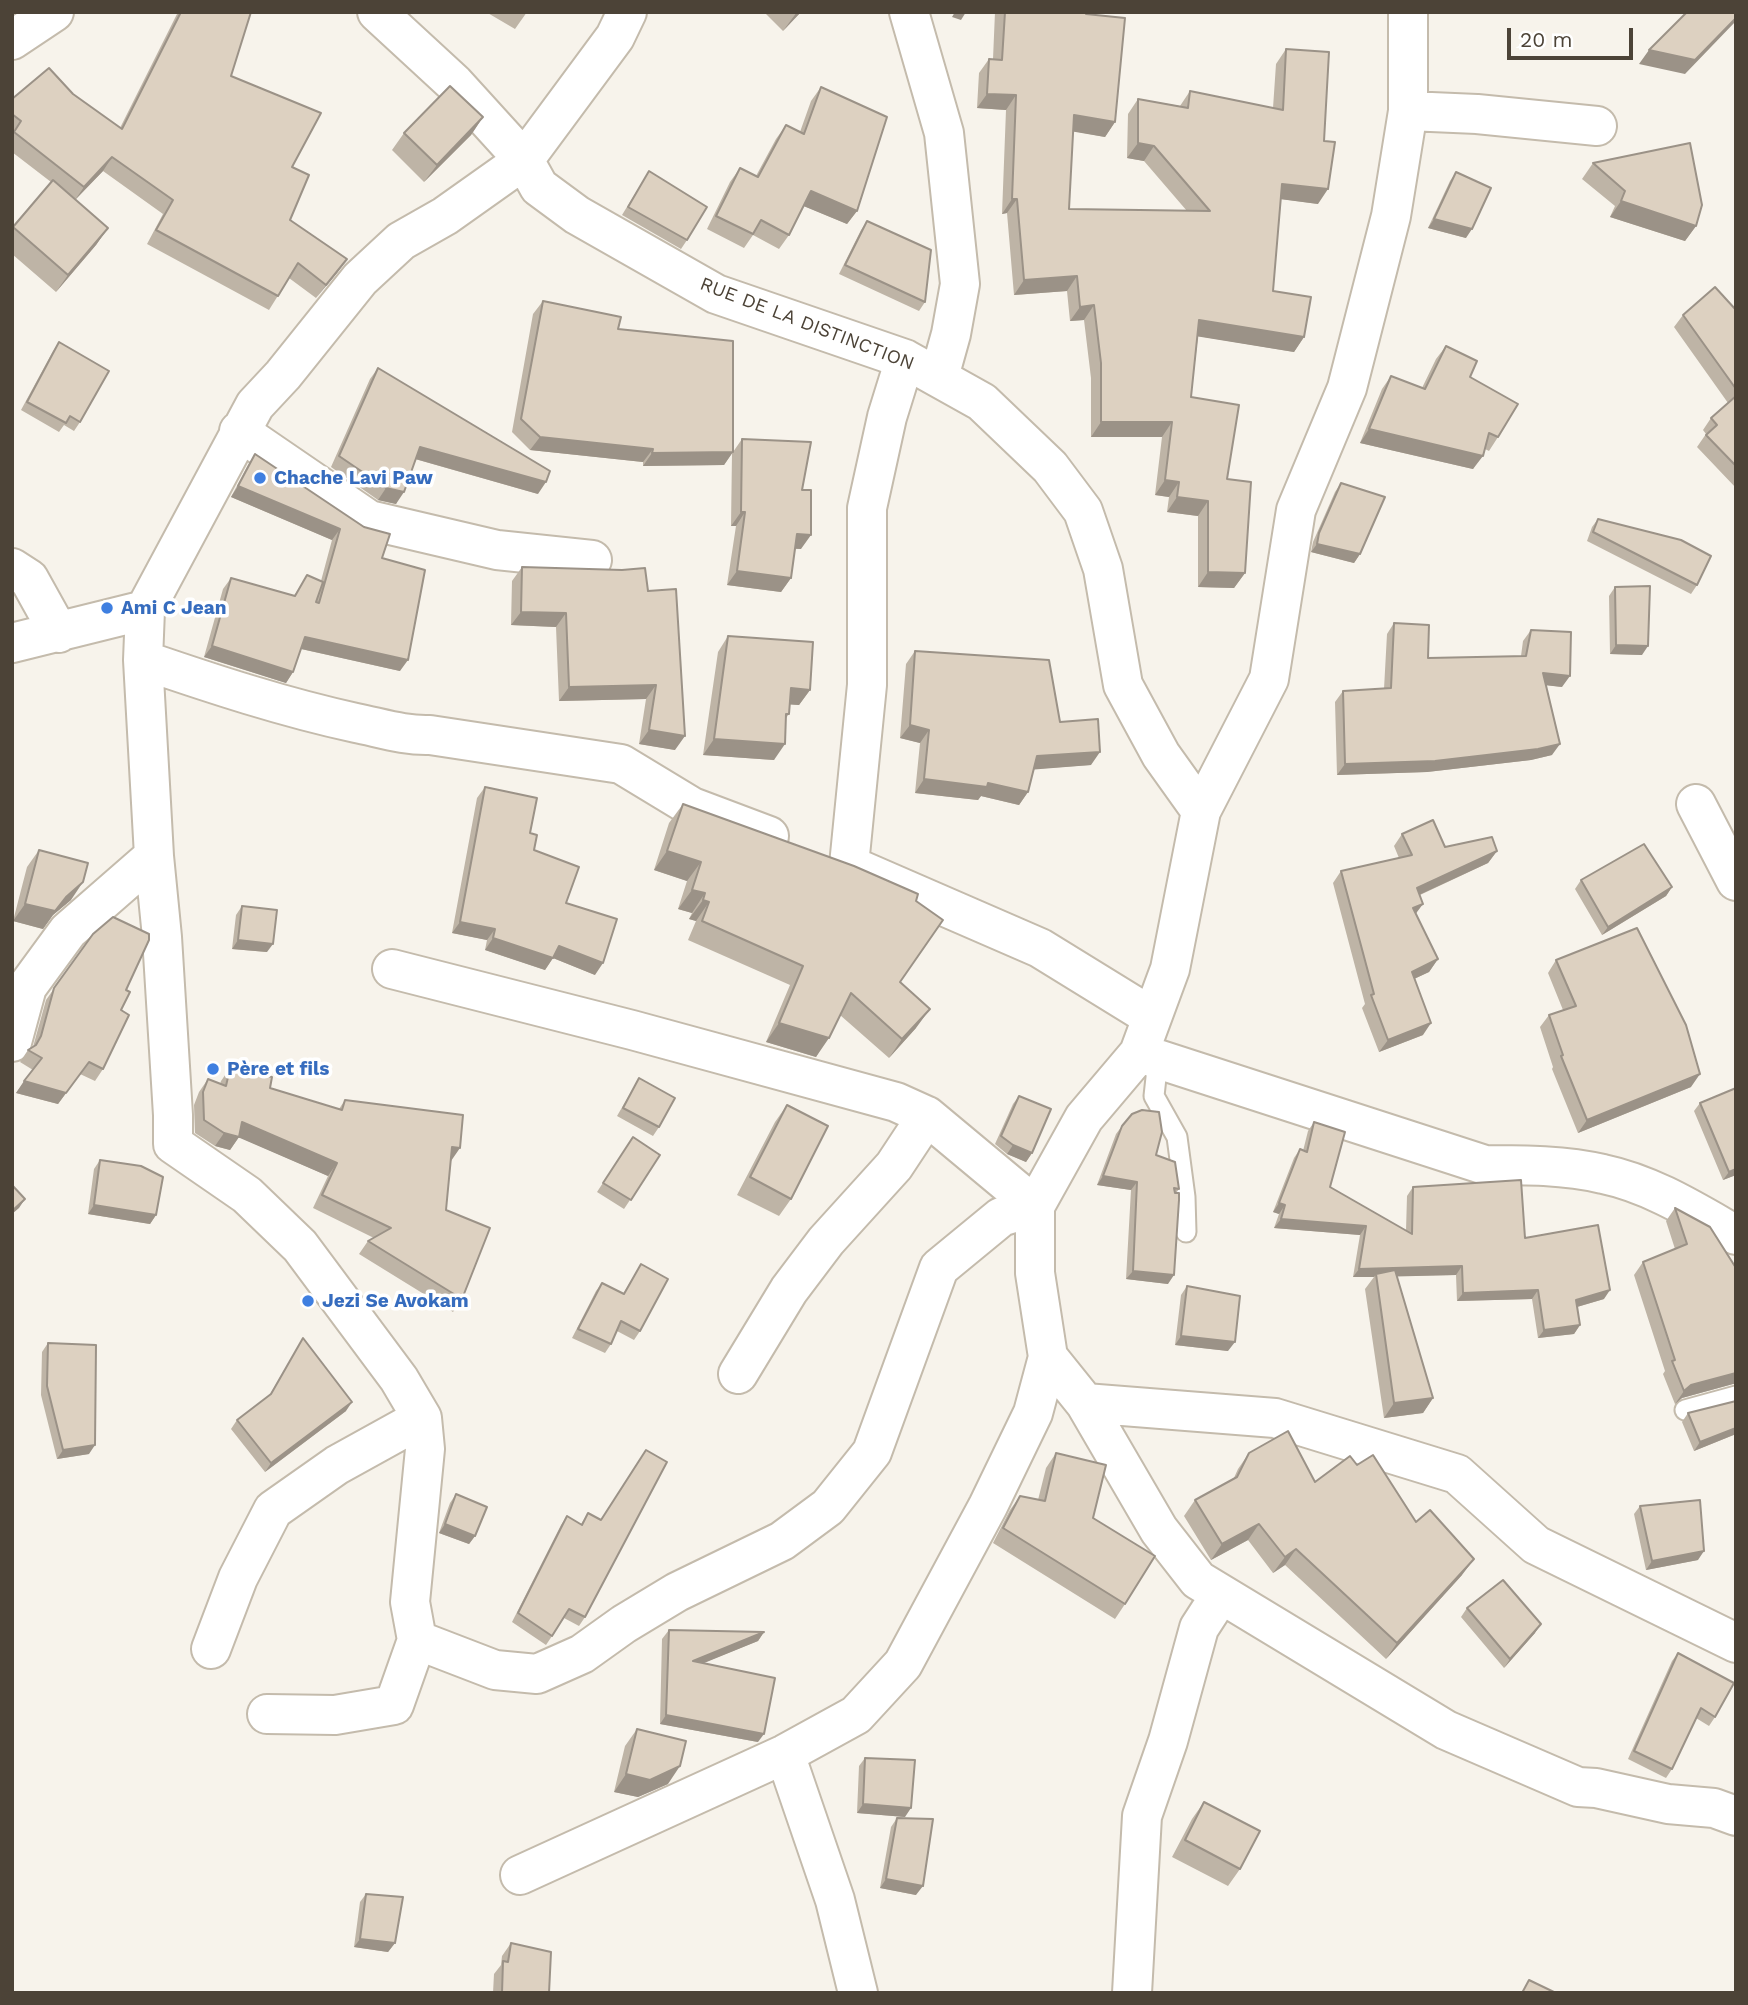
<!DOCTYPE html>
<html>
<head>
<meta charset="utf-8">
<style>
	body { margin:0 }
	#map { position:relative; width:1748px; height:2005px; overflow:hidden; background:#f7f3eb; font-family:"Work Sans",sans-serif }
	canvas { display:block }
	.frame { position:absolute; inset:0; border:14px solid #4c4337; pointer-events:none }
	.scale { position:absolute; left:1507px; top:28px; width:126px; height:32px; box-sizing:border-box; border:4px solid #4c4337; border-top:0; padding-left:9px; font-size:21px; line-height:24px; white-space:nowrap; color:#4c4337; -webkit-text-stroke:5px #fff; paint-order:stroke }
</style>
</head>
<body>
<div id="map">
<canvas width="1748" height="2005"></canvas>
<div class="frame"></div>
<div class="scale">20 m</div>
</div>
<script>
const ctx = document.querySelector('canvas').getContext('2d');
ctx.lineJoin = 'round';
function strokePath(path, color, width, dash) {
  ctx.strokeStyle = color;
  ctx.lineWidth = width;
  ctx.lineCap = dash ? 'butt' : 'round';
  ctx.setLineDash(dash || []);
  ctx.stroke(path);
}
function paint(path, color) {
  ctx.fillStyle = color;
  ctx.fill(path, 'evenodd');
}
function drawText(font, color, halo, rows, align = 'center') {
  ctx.font = font + ' "Work Sans",sans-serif';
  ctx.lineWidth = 7;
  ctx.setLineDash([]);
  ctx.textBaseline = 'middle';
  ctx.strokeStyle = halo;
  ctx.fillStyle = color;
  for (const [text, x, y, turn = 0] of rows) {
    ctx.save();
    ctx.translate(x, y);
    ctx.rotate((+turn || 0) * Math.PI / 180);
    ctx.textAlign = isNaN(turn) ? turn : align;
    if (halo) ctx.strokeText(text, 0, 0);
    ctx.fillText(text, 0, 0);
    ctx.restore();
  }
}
const service = new Path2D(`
	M1158 1059 1154 1096 1177 1137 1185 1197 1186 1232
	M1685 1410 1736 1396`);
const minor = new Path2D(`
	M377 12 454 83 524 160 539 187 577 215 716 294 905 359 982 402 1050 467 1083 511 1103 569 1123 685 1161 755 1201 811
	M627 12 615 37 524 160 445 216 401 241 360 279 283 375 255 405 145 610 143 660 154 856 162 937 173 1115V1144L247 1195 300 1246 399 1379 422 1418 425 1449 410 1602 417 1640 495 1670 537 1674 582 1654 624 1624 677 1592 782 1541 828 1507 872 1452 939 1268 1001 1217 1035 1206
	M909 12 944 133 960 284 951 334 939 377
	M1408 12V111L1391 216 1347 388 1296 510 1269 679 1201 811 1170 969 1139 1053 1084 1118 1035 1206V1273L1048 1357 1085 1403 1159 1530 1198 1580 1446 1730 1578 1787 1596 1788 1668 1804 1714 1808 1736 1816
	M12 40 54 12
	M1408 111 1477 114 1597 126
	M905 359 887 417 867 508V685L849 865 1040 948 1152 1017
	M239 431 369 520 497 550 592 560
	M12 568 29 579 59 633
	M12 643 145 610
	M143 660C213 684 283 707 356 723 381 728 405 736 430 735L621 764 692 807 769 836
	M1696 804 1736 881
	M392 969 632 1030 896 1102 927 1116 1035 1206
	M12 1042 27 987 68 931 154 856
	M1139 1053 1485 1165C1524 1165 1565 1165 1603 1174 1651 1184 1694 1211 1736 1235
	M738 1374 789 1290 826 1241 894 1166 927 1116
	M1085 1403 1275 1418 1457 1474 1536 1545 1736 1643
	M211 1649 238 1578 273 1510 337 1465 422 1418
	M267 1714 335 1715 394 1705 417 1640
	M785 1754 835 1900 858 1993
	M520 1875 785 1754 856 1715 903 1664 988 1506 1033 1413 1048 1357
	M1132 1993 1142 1816 1168 1741 1199 1628 1221 1594`);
const wall = new Path2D(`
	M178 12H251L231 76 292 167 290 220 347 259 316 298 289 278 269 310 147 244 163 214 103 171 75 200 108 228 96 245 56 292 12 254V227L51 182 12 152V99L73 94 120 128Z
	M486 12H527L515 29Z
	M764 12H801L783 31Z
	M995 12H1086L1115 122 1105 137 1073 131 1069 209 1187 211 1144 161 1127 158 1128 114 1138 99 1180 106 1190 91 1273 108 1276 64 1286 49 1318 204 1281 199 1273 291 1304 337 1294 352 1198 336 1191 397 1227 479 1245 573 1234 588 1198 587V516L1167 512 1169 497 1155 495 1162 437H1091V378L1084 320 1070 321 1067 291 1014 295 1007 213 1002 214 1006 110 977 108 979 73 989 59H993Z
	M821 87 857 211 847 224 804 206 789 235 779 249 753 235 744 248 707 229 730 182 740 168 756 176 776 139 786 125 800 132 811 101Z
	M483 117 471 135 424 182 392 150 404 133Z
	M1593 163 1696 226 1685 241 1610 217 1615 206 1582 179Z
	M649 171 687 240 681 249 622 215Z
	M1456 172 1466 238 1428 228 1450 181Z
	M867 221 925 302 919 311 839 274 861 230Z
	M543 301 618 329 733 452 742 439 802 490 801 549H795L791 578 781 592 727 585 736 526H731L732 453 724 465 643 466V462L530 450 512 432 533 314Z
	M1736 310V488L1697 447 1706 434 1703 430 1711 418 1728 403 1674 327 1683 315Z
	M59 342 80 422 74 431 64 425 59 432 21 410 53 351Z
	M1446 346 1470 377 1498 437 1489 451 1485 449 1473 469 1360 443 1382 389 1391 376 1422 388 1436 359Z
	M378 368 538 494 415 459 396 504 378 500 331 467 370 379Z
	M255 454 382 558 400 671 301 649 293 672 286 683 204 657 223 589 231 578 294 596 307 575 321 581 332 540 231 497 248 465Z
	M1341 483 1360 554 1354 563 1311 552 1313 542 1335 492Z
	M1598 519 1697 585 1691 594 1587 541 1592 527Z
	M522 567 648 591 675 750 639 744 646 699 559 701 556 627 511 625 512 581Z
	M1615 587 1642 655 1610 654 1609 596Z
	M1394 623 1428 658 1521 656 1523 641 1531 630 1562 687 1546 685 1552 755 1531 760 1427 772 1337 775 1335 702 1343 691 1384 689 1387 634Z
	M728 636 810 690 799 705 790 704 789 714 786 718 774 760 703 755 718 652Z
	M915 651 1060 722 1091 765 1034 769 1028 792 1019 805 981 796 978 800 915 793 920 743 900 738 906 664Z
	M485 787 530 833 534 850 566 903 595 975 553 958 545 970 485 950 487 940 452 933 477 798Z
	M683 804 916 901 900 982 916 1028 889 1058 840 1015 816 1057 766 1042 790 985 688 940 696 921 689 919 692 913 678 909 687 881 654 870 669 823Z
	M1402 834 1445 847 1497 851 1488 863 1420 895 1416 914 1438 959 1429 972 1414 979 1423 1035 1379 1052 1362 1008 1365 1004 1333 883 1341 871 1399 858 1394 846Z
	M39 850 71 900 53 915 43 929 13 921 27 867Z
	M1581 880 1672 887 1666 896 1602 935 1575 889Z
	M242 906 267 952 232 949 236 915Z
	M93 934 126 990 103 1069 95 1081 80 1074 58 1104 16 1093 33 1070 20 1062 28 1050 33 1047 46 1000Z
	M1556 960 1691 1087 1578 1133 1552 1069 1553 1067 1540 1027 1549 1015 1563 1010 1548 973Z
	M230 1068 270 1088 339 1109 345 1100 450 1161 446 1210 462 1299 453 1312 359 1254 368 1241 374 1238 313 1208 328 1176 239 1137 230 1150 215 1146 195 1133 194 1105 199 1092 208 1079 220 1084 221 1081Z
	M639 1078 659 1127 653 1136 617 1116Z
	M1736 1088V1175L1723 1180 1694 1111 1700 1103Z
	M1019 1096 1032 1153 1026 1162 1007 1154 995 1144 1013 1104Z
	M787 1105 791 1199 779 1216 737 1195 775 1122Z
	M1314 1122 1330 1187 1406 1231 1407 1196 1413 1187 1525 1238 1604 1299 1577 1307 1580 1325 1574 1334 1538 1338 1532 1299 1457 1301 1456 1275 1397 1276 1433 1398 1423 1413 1384 1418 1365 1289 1374 1277H1353L1360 1235 1274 1228 1279 1214 1273 1212 1294 1158 1300 1149 1303 1151 1308 1131Z
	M1122 1126 1156 1155 1179 1189 1176 1193 1168 1284 1126 1279 1131 1190 1097 1185 1116 1134Z
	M633 1137 660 1155 624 1209 597 1192Z
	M100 1160 156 1215 150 1224 88 1214 94 1169Z
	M1675 1208 1736 1268V1384H1733L1682 1398 1675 1404 1663 1374 1665 1371 1634 1275 1643 1262 1675 1249 1666 1221Z
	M641 1264 640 1331 634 1340 617 1331 611 1344 605 1353 572 1338 596 1291 602 1283 623 1294Z
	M1187 1286 1228 1351 1175 1345 1181 1295Z
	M303 1338 346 1411 265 1472 231 1429 237 1420 269 1396Z
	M48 1343 89 1454 57 1459 41 1395 42 1352Z
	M1736 1401V1434L1694 1451 1682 1422 1688 1413Z
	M1056 1453 1093 1518 1125 1604 1115 1619 993 1543 1010 1510 1020 1496 1038 1500 1046 1468Z
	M1249 1453 1315 1482 1357 1465 1416 1522 1462 1575 1386 1659 1285 1565 1273 1573 1248 1540 1211 1560 1184 1516 1195 1500 1233 1480 1238 1469Z
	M456 1494 475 1536 469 1544 439 1533 450 1503Z
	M1640 1506 1698 1560 1646 1570 1634 1514Z
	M588 1513 585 1617 579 1626 564 1618 546 1645 512 1622 561 1525 567 1516 581 1524Z
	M1467 1608 1535 1633 1504 1668 1461 1617Z
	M669 1630 764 1632 758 1641 703 1663 758 1742 660 1724 662 1639Z
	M1678 1653 1715 1717 1709 1726 1696 1718 1672 1769 1666 1778 1628 1759 1672 1661Z
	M637 1729 668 1784 638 1797 614 1792 625 1746Z
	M865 1758 905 1817 857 1813 859 1766Z
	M1204 1802 1240 1869 1228 1886 1172 1857 1192 1819Z
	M897 1818 916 1895 880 1888 891 1827Z
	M366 1894 395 1943 388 1952 354 1947 360 1902Z
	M511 1943 549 1993H493L494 1974 501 1965 502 1956Z`);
const shadedWall = new Path2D(`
	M797 12H801L783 31Z
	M955 12H966L961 20 952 17Z
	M1736 18V21L1685 74 1639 64 1649 50Z
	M987 94 1016 95 1006 110 977 108Z
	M1074 115 1115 122 1105 137 1064 130Z
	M483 117 471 135 424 182 437 165Z
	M1138 143 1154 146 1144 161 1127 158Z
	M112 157 103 171 75 200 84 187Z
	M1282 184 1328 189 1318 204 1272 198Z
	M811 191 857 211 847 224 801 205Z
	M1012 199H1017L1007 213 1002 214Z
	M1621 201 1696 226 1685 241 1610 217Z
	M1434 219 1472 229 1466 238 1428 228Z
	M108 228 96 245 56 292 68 275Z
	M347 259 337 273 316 298 326 285Z
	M1077 276 1067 291 1014 295 1024 280Z
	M1094 305 1084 320 1070 321 1080 307Z
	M1199 320 1304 337 1294 352 1189 335Z
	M1101 422H1172L1162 437H1091Z
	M1369 429 1483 456 1473 469 1360 443Z
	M540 437 653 449 643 462 530 450Z
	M420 447 546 482 538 494 412 458Z
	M733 452 724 465 643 466 652 453Z
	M1165 480 1179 482 1169 497 1155 495Z
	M238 486 340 529 332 540 231 497Z
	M386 488 404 492 396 504 378 500Z
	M1177 497 1208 501 1198 516 1167 512Z
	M741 512H745L736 526H731Z
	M797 534 811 535 801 549 787 548Z
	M1317 544 1360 554 1354 563 1311 552Z
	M737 571 791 578 781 592 727 585Z
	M1208 572 1245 573 1234 588 1198 587Z
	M521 612 566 613 556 627 511 625Z
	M305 637 408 660 400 671 297 648Z
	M1616 645 1648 646 1642 655 1610 654Z
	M212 646 293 672 286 683 204 657Z
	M1543 673 1570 676 1562 687 1535 684Z
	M656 685 646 699 559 701 569 687Z
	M791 688 810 690 799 705 780 704Z
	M910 725 929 730 920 743 900 738Z
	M649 730 685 736 675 750 639 744Z
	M714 739 785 744 774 760 703 755Z
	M1560 744 1552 755 1531 760 1427 772 1337 775 1345 764Z
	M1100 752 1091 765 1028 770 1037 756Z
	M924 779 988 783 1028 792 1019 805 981 796 978 800 915 793Z
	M667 851 701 862 687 881 654 870Z
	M1497 851 1488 863 1408 900 1417 888Z
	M83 882 71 900 53 915 43 929 13 921 25 904 66 897Z
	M1672 887 1666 896 1602 935 1608 927Z
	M692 890 705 893 692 913 678 909Z
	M703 900 709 902 696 921 689 919Z
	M1423 904 1414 916 1413 908Z
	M460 922 495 929 487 940 452 933Z
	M493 938 559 946 603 963 595 975 553 958 545 970 485 950Z
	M238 940 273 944 267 952 232 949Z
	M1438 959 1429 972 1403 984 1412 972Z
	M930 1009 916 1028 889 1058 902 1039Z
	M779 1023 829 1038 816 1057 766 1042Z
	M1431 1023 1423 1035 1379 1052 1388 1040Z
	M89 1062 58 1104 16 1093 24 1081Z
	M1700 1074 1691 1087 1578 1133 1587 1120Z
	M242 1122 337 1163 328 1176 233 1135Z
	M224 1133 239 1137 230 1150 215 1146Z
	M1013 1145 1032 1153 1026 1162 1007 1154Z
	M452 1147 460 1148 451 1161Z
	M1736 1169V1175L1723 1180 1729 1172Z
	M1103 1176 1137 1182 1131 1190 1097 1185Z
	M25 1199 19 1208 12 1214V1211Z
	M1279 1203 1285 1205 1279 1214 1273 1212Z
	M94 1205 156 1215 150 1224 88 1214Z
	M1281 1219 1366 1226 1360 1235 1274 1228Z
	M1462 1266 1456 1275 1376 1277V1274L1374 1277H1353L1359 1269Z
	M1133 1271 1174 1275 1168 1284 1126 1279Z
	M1538 1290 1532 1299 1457 1301 1463 1293Z
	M1610 1290 1604 1299 1570 1309 1576 1300Z
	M1580 1325 1574 1334 1538 1338 1544 1330Z
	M1181 1336 1235 1342 1228 1351 1175 1345Z
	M1736 1373V1384H1733L1682 1398 1675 1404 1684 1391 1691 1385Z
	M1433 1398 1423 1413 1384 1418 1394 1403Z
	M352 1402 346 1411 265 1472 271 1463Z
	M1736 1428V1434L1694 1451 1700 1442Z
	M95 1445 89 1454 57 1459 63 1450Z
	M445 1524 475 1536 469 1544 439 1533Z
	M1259 1524 1248 1540 1211 1560 1222 1544Z
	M1296 1549 1285 1565 1273 1573 1285 1557Z
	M1704 1551 1698 1560 1646 1570 1652 1561Z
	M1474 1559 1462 1575 1386 1659 1397 1643Z
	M1541 1624 1535 1633 1504 1668 1510 1659Z
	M764 1632 758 1641 687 1670 693 1661Z
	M666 1715 764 1734 758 1742 660 1724Z
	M680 1766 668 1784 638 1797 614 1792 626 1774Z
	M863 1804 911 1808 905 1817 857 1813Z
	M886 1879 923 1886 916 1895 880 1888Z
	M360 1939 395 1943 388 1952 354 1947Z`);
const building = new Path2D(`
	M181 12H251L231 76 321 113 292 167 309 175 290 220 347 259 326 285 298 263 278 296 156 230 173 200 112 157 84 187 14 132 21 121 12 114V99L49 68 73 94 122 129Z
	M1005 12H1086V14L1125 18 1115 122 1074 115 1069 209 1210 211 1154 146 1138 143V99L1188 108 1190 91 1283 110 1286 49 1329 52 1324 141 1335 142 1328 189 1282 184 1273 291 1311 297 1304 337 1199 320 1191 397 1239 405 1227 479 1251 482 1245 573 1208 572V501L1177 497 1179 482 1165 480 1172 422H1101V363L1094 305 1080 307 1077 276 1024 280 1017 199H1012L1016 95 987 94 989 59 1002 60Z
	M1687 12H1736V18L1695 60 1649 50Z
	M450 86 483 117 437 165 404 133Z
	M821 87 887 117 857 211 811 191 789 235 761 220 753 234 716 216 740 168 758 177 786 125 804 134Z
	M1690 143 1702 205 1696 226 1621 201 1625 191 1593 163Z
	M649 171 707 207 687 240 628 207Z
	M1456 172 1491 188 1472 229 1434 219Z
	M53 180 108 228 68 275 13 227Z
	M867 221 931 250 925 302 845 265Z
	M1715 287 1736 310V389L1683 315Z
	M543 301 621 317 618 329 733 341V452L652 453 653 449 540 437 521 419Z
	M59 342 109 371 80 422 70 416 66 423 27 402Z
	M1446 346 1477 361 1470 377 1518 404 1498 437 1489 433 1483 456 1369 429 1391 376 1425 389Z
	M378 368 550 471 546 482 420 447 404 492 386 488 339 456Z
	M1736 396V466L1706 435 1717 425 1711 418Z
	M742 439 811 442 802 490H811V535L797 534 791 578 737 571 745 512H741Z
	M255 454 364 527 390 534 382 558 425 570 408 660 305 637 293 672 212 646 231 578 295 596 307 575 323 582 316 602 319 603 340 529 238 486Z
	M1341 483 1385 497 1360 554 1317 544 1319 533Z
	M1598 519 1681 540 1711 556 1697 585 1593 532Z
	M522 567 622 570 645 568 648 591 676 589 685 736 649 730 656 685 569 687 566 613 521 612Z
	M1650 586 1648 646 1616 645 1615 587Z
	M1394 623 1429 625 1428 658 1526 656 1531 630 1571 632 1570 676 1543 673 1560 744 1538 749 1435 761 1345 764 1343 691 1391 688Z
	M728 636 813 642 810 690 791 688 789 714H786L785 744 714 739Z
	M915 651 1049 660 1060 722 1098 719 1100 752 1037 756 1028 792 988 783 987 787 924 779 929 730 910 725Z
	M485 787 537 798 530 833 537 835 534 850 579 867 566 903 617 919 603 963 559 946 553 958 493 938 495 929 460 922Z
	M683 804 854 866 918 894 916 901 943 920 900 982 930 1009 902 1039 851 993 829 1038 779 1023 803 966 702 921 709 902 703 900 705 893 692 890 701 862 667 851Z
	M1433 820 1445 847 1492 837 1497 851 1417 888 1423 904 1413 908 1438 959 1412 972 1431 1023 1388 1040 1371 995 1374 994 1341 871 1412 855 1402 834Z
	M1644 844 1672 887 1608 927 1581 880Z
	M39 850 88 863 83 882 66 897 55 911 25 904Z
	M242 906 277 910 273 944 238 940Z
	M113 917 149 934V940L126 990 130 992 121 1010 129 1015 103 1069 89 1062 66 1093 24 1081 42 1058 28 1050 36 1045 41 1036 54 988 93 934Z
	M1637 928 1686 1025 1700 1074 1587 1120 1561 1056 1563 1055 1549 1015 1576 1006 1556 960Z
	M230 1068 272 1077 270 1088 342 1110 345 1100 463 1115 460 1148 452 1147 446 1210 490 1228 462 1299 368 1241 391 1228 322 1195 337 1163 242 1122 239 1137 224 1133 204 1120 203 1092 208 1079 226 1086Z
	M639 1078 675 1098 659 1127 623 1108Z
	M1736 1088V1169L1729 1172 1700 1103Z
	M1019 1096 1051 1109 1032 1153 1013 1145 1001 1136Z
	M787 1105 828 1126 791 1199 750 1177Z
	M1142 1110 1159 1112 1162 1132 1156 1155 1175 1162 1179 1189 1174 1188 1175 1193H1179V1200L1174 1275 1133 1271 1137 1182 1103 1176 1122 1126 1132 1114Z
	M1314 1122 1345 1132 1330 1187 1412 1234 1413 1187 1521 1180 1525 1238 1598 1225 1610 1290 1576 1300 1580 1325 1544 1330 1538 1290 1463 1293 1462 1266 1359 1269 1366 1226 1281 1219 1285 1205 1279 1203 1300 1149 1307 1152Z
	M633 1137 660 1155 631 1200 603 1183Z
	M100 1160 141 1166 163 1177 156 1215 94 1205Z
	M12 1185 25 1199 12 1211Z
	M1675 1208 1710 1227 1736 1268V1373L1691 1385 1684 1391 1672 1361 1675 1360 1643 1262 1687 1244Z
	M641 1264 668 1279 640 1331 621 1321 611 1344 578 1329 602 1283 624 1294Z
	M1395 1270 1433 1398 1394 1403 1376 1274Z
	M1187 1286 1240 1296 1235 1342 1181 1336Z
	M303 1338 352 1402 271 1463 237 1420 271 1394Z
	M48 1343 96 1345 95 1445 63 1450 47 1386Z
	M1736 1401V1428L1700 1442 1688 1413Z
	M1288 1431 1315 1482 1350 1456 1357 1465 1373 1455 1416 1522 1430 1510 1474 1559 1397 1643 1296 1549 1285 1557 1259 1524 1222 1544 1195 1500 1237 1477 1249 1453Z
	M646 1450 667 1462 585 1617 569 1609 552 1636 518 1613 567 1516 582 1525 588 1513 601 1520Z
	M1056 1453 1106 1465 1093 1518 1155 1556 1125 1604 1003 1528 1020 1496 1045 1501Z
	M456 1494 487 1507 475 1536 445 1524Z
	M1700 1500 1704 1551 1652 1561 1640 1506Z
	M1503 1580 1541 1624 1510 1659 1467 1608Z
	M669 1630 764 1632 693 1661 775 1678 764 1734 666 1715Z
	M1678 1653 1734 1683 1715 1717 1701 1708 1672 1769 1634 1751Z
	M637 1729 686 1741 680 1766 650 1780 626 1774Z
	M865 1758 915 1760 911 1808 863 1804Z
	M1204 1802 1260 1831 1240 1869 1185 1840Z
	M897 1818 933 1819 923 1886 886 1879Z
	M366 1894 403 1897 395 1943 360 1939Z
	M511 1943 551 1952 549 1993H502L503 1961 508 1962Z
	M1529 1980 1556 1993H1522Z`);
const markers = [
	[260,478,7,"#3f7fe0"],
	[107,608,7,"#3f7fe0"],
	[213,1069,7,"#3f7fe0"],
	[308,1301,7,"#3f7fe0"]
];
const streetNames = [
	["RUE DE LA DISTINCTION",807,324,21]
];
const shopNames = [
	["Chache Lavi Paw",274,478],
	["Ami C Jean",121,608],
	["Père et fils",227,1069],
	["Jezi Se Avokam",322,1301]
];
strokePath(service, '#c4bbac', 23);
strokePath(minor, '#c4bbac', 42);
strokePath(service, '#fff', 19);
strokePath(minor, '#fff', 38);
paint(wall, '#beb4a6');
paint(shadedWall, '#9b9287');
paint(building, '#ddd1c1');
strokePath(building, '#9b9287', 2);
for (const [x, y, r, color] of markers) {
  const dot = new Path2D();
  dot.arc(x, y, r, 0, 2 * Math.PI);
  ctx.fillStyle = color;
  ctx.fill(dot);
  strokePath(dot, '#fff', 2.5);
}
drawText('19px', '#4c4337', '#fff', streetNames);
drawText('bold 19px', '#366cbe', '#fff', shopNames, 'left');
</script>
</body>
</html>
